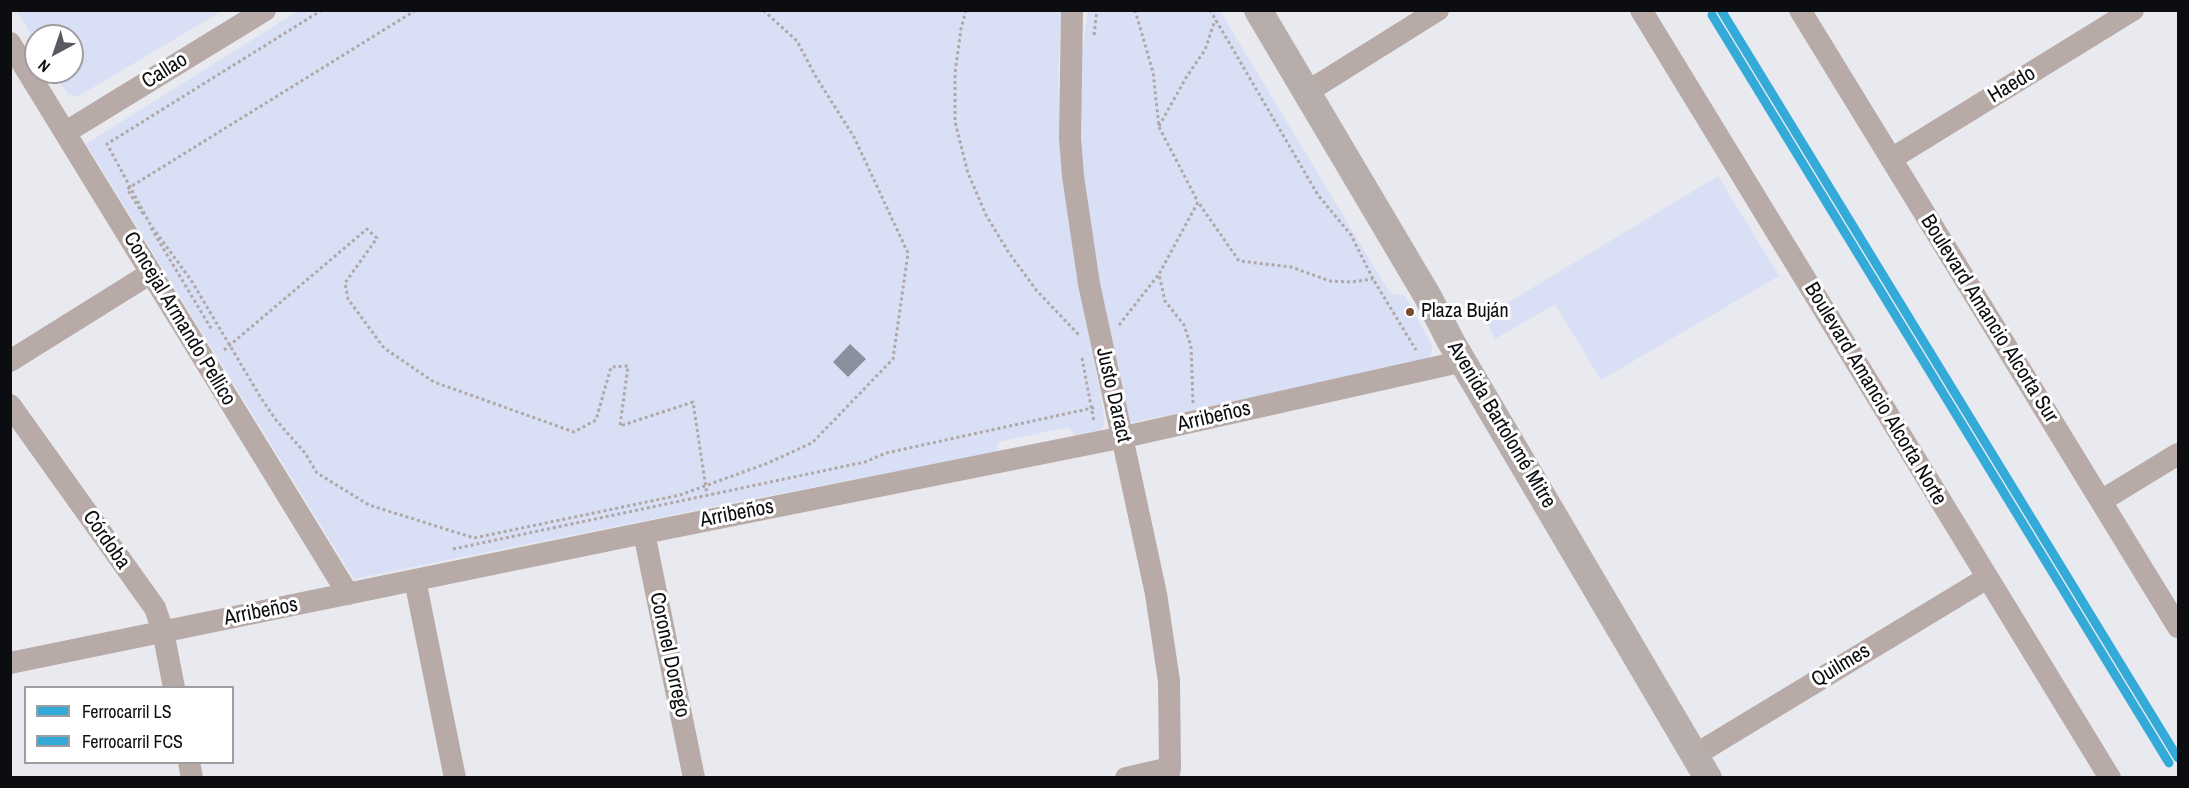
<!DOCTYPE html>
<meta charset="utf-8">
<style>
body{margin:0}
#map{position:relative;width:2189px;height:788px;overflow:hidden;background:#e8eaf0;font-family:"Archivo Narrow",sans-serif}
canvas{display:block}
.frame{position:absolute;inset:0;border:12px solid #0c0d11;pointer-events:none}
.legend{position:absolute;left:24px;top:686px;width:210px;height:78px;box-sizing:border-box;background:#fff;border:2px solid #9e9ea0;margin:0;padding:8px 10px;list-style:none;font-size:18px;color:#0c0d11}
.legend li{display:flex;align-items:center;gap:12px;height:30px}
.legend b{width:30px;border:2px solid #9e9ea0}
.north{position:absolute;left:24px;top:24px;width:60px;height:60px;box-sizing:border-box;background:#fff;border:2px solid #9e9ea0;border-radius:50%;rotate:220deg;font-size:16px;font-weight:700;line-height:24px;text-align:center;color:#0c0d11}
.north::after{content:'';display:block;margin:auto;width:21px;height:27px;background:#595a5f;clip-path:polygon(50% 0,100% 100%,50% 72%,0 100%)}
</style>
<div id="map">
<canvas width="2189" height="788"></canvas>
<div class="frame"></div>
<ul class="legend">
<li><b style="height:8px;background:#33aad7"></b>Ferrocarril LS</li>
<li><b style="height:8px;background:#33aad7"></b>Ferrocarril FCS</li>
</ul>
<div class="north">N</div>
</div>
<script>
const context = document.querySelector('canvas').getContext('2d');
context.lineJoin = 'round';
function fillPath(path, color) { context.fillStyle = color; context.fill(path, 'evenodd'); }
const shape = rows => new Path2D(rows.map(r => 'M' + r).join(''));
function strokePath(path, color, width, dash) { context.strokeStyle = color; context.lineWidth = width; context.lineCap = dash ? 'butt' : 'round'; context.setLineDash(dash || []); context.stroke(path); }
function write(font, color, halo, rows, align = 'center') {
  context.font = font + ' "Archivo Narrow",sans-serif'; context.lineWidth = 6; context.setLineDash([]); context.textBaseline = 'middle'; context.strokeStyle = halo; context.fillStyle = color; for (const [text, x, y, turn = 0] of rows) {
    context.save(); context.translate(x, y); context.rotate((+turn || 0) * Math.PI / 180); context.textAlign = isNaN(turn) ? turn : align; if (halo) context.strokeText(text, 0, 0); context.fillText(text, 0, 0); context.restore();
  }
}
fillPath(shape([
 [17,11,222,11,77,97,67,93,54,72,72,72,72,36,36,36,36,43],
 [298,11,1061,11,1058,82,1060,128,1073,247,1105,420,1102,430,1076,437,1069,427,998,442,997,453,761,497,354,579,86,144],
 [1088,11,1220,11,1390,293,1405,296,1432,345,1431,355,1424,361,1129,423,1099,292,1082,170,1080,68],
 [1718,176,1779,276,1601,380,1555,304,1495,339,1484,317]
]), '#d9e0f6');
fillPath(shape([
 [850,344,866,359,848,377,833,362]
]), '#8c8f9e');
strokePath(shape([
 [322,10,107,144,150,224,191,280,261,398,276,420,305,453,317,473,369,505,474,538,680,495,768,463,812,443,893,359,908,253,854,137,816,77,797,41,763,10],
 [966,10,961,29,955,73,955,122,968,173,986,215,1009,253,1037,291,1080,336],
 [1135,10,1153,72,1159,127,1198,202],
 [1210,10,1318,195,1351,235,1373,279,1416,350],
 [1094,35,1097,10],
 [1159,126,1187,76,1205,50,1215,20],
 [143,214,127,189,416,10],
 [151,228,212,330],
 [1119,325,1159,274],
 [224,350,367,229,377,238,345,283,348,299,384,348,434,382,574,432,596,420,611,367,628,366,620,426,693,402,707,495],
 [1082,358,1094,422],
 [1193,403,1191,346,1184,325,1165,301,1159,274,1198,202,1239,261,1291,267,1330,281,1351,282,1373,279],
 [453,549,865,462,886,453,1097,407]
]), '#b0a8a5', 3, [3, 3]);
strokePath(shape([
 [1072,10,1070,138,1073,176,1089,284,1156,594,1169,681,1170,768,1168,778],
 [1641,10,2110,778],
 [1800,10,2178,627],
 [10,43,348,594],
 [1307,92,1438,10],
 [66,132,265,10],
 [1891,159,2133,10],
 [10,361,151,273],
 [10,405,155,608,163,631,174,688],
 [2101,501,2178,454],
 [644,533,694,778],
 [415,580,455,778],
 [10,663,644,533,1124,437,1464,361],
 [1695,755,1987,578],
 [189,762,192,778],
 [1126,778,1170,768]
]), '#b8aaa6', 22);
strokePath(shape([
 [1258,10,1428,297,1450,340,1708,778]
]), '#b7aeab', 28);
strokePath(shape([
 [1721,10,2178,758]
]), '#33aad7', 9);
strokePath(shape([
 [1712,15,2169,763]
]), '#33aad7', 9);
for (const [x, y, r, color] of [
 [1410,312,5,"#7a4b2a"]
]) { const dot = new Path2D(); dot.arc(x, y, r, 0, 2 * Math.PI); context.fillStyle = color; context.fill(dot); strokePath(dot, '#fff', 2); }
write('20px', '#0c0d11', '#fff', [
 ["Plaza Buján",1421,312]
], 'left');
write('21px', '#0c0d11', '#fff', [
 ["Callao",165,71,-32],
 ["Haedo",2012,85,-31],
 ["Concejal Armando Pellico",179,319,59],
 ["Boulevard Amancio Alcorta Sur",1989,319,58],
 ["Boulevard Amancio Alcorta Norte",1875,394,59],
 ["Justo Daract",1113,395,77],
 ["Arribeños",1214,417,-13],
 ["Avenida Bartolomé Mitre",1501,425,59],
 ["Arribeños",737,514,-11],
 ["Córdoba",106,540,55],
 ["Arribeños",261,612,-11],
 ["Coronel Dorrego",669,655,78],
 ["Quilmes",1841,666,-31]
]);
</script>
